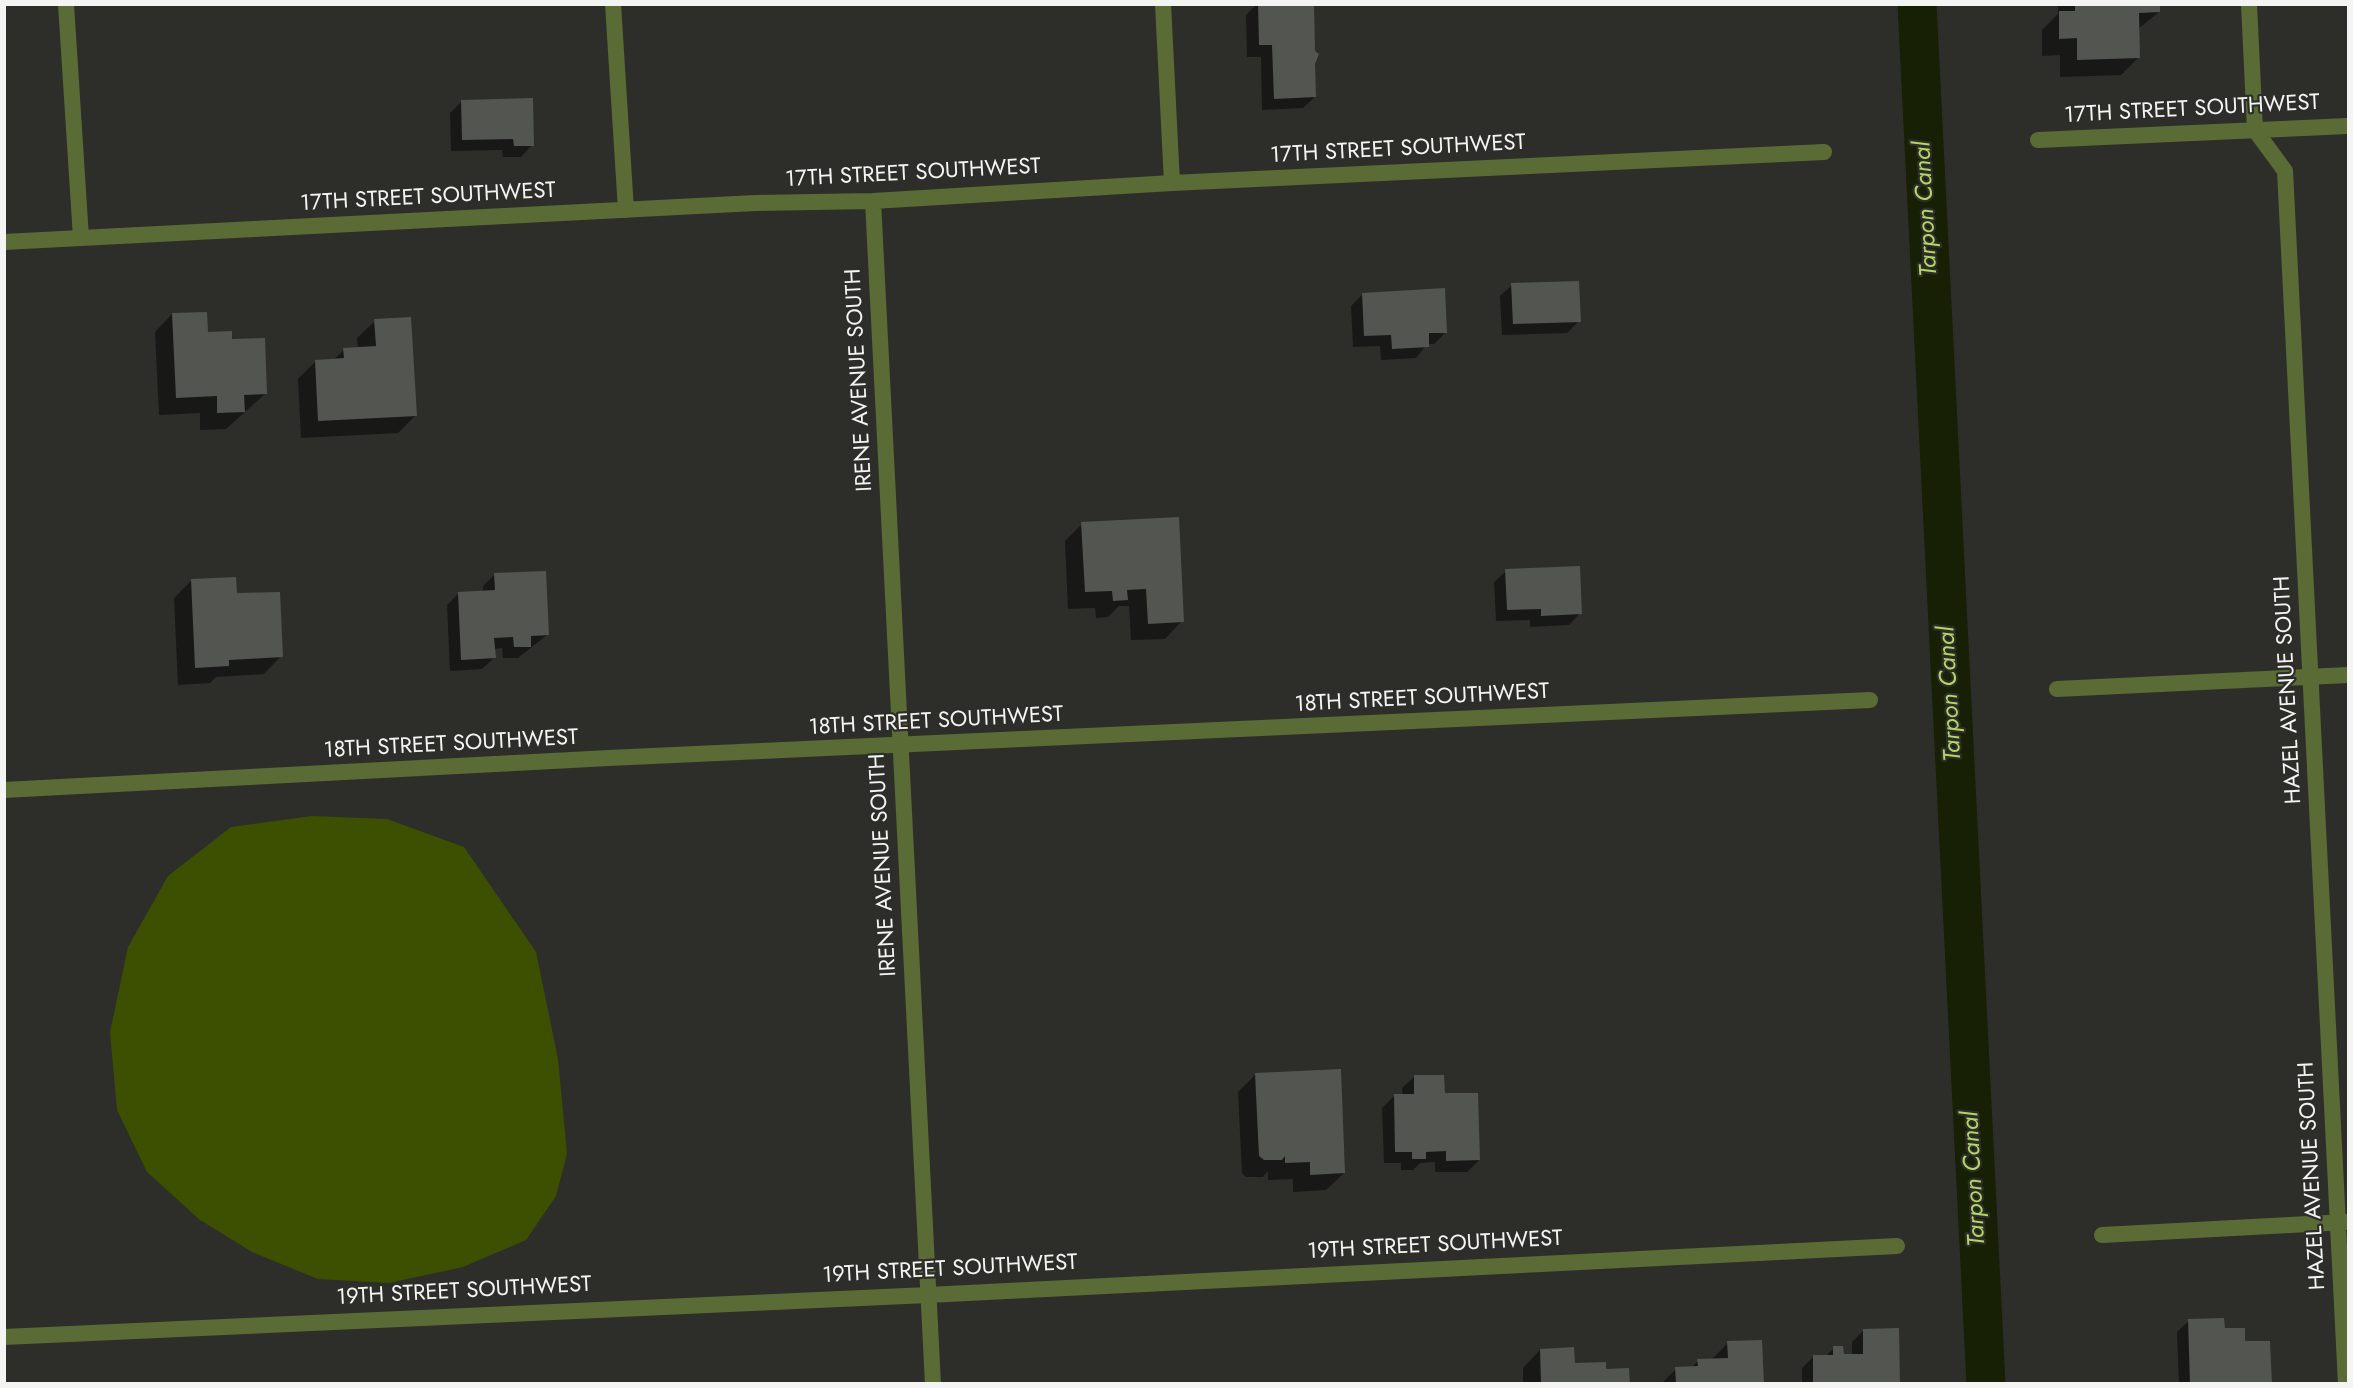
<!DOCTYPE html>
<style>
body{margin:0}
#map{position:relative;width:2353px;height:1388px;overflow:hidden;background:#2d2e2a;font-family:Jost,sans-serif}
canvas{display:block}
.frame{position:absolute;inset:0;border:6px solid #f4f5f2;pointer-events:none}
</style>
<div id="map">
<canvas width="2353" height="1388"></canvas>
<div class="frame"></div>
</div>
<script>
const context = document.querySelector('canvas').getContext('2d');
context.lineJoin = 'round';
function fillPath(path, color) { context.fillStyle = color; context.fill(path, 'evenodd'); }
const shape = rows => new Path2D(rows.map(r => 'M' + r).join(''));
function strokePath(path, color, width, dash) { context.strokeStyle = color; context.lineWidth = width; context.lineCap = dash ? 'butt' : 'round'; context.setLineDash(dash || []); context.stroke(path); }
function write(font, color, halo, rows, align = 'center') {
  context.font = font + ' Jost,sans-serif'; context.lineWidth = 4.5; context.setLineDash([]); context.textBaseline = 'middle'; context.strokeStyle = halo; context.fillStyle = color; for (const [text, x, y, turn = 0] of rows) {
    context.save(); context.translate(x, y); context.rotate((+turn || 0) * Math.PI / 180); context.textAlign = isNaN(turn) ? turn : align; if (halo) context.strokeText(text, 0, 0); context.fillText(text, 0, 0); context.restore();
  }
}
fillPath(shape([
 [312,816,387,819,464,847,536,952,558,1059,567,1154,556,1196,526,1240,463,1267,389,1283,318,1279,252,1252,200,1220,147,1172,117,1110,110,1032,128,947,168,876,231,827]
]), '#3d4f00');
fillPath(shape([
 [1257,4,1312,4,1315,97,1303,108,1262,110,1261,57,1247,57,1246,15],
 [2058,4,2159,4,2159,12,2138,29,2139,57,2121,75,2060,77,2060,55,2042,56,2042,30,2058,14],
 [462,101,532,145,521,157,503,157,502,150,451,151,450,113],
 [1512,285,1579,321,1567,333,1502,335,1500,296],
 [1363,294,1446,332,1434,344,1427,344,1416,358,1381,360,1380,346,1353,347,1351,306],
 [172,314,207,334,231,341,266,393,226,429,200,430,200,413,159,415,155,332],
 [375,321,415,416,398,433,301,438,298,379,316,361,333,360,344,350,358,349,357,338],
 [1082,524,1182,621,1165,639,1131,640,1129,606,1119,606,1108,617,1096,618,1095,608,1068,609,1065,541],
 [1506,571,1580,613,1569,625,1530,627,1530,620,1496,621,1494,582],
 [495,574,547,635,518,658,503,658,502,648,494,649,494,658,482,669,450,671,447,605,458,594,483,592,483,586],
 [191,581,236,595,281,656,264,674,216,677,210,683,178,685,174,598],
 [1256,1074,1344,1173,1326,1190,1293,1192,1293,1179,1268,1180,1268,1171,1263,1177,1246,1177,1242,1173,1238,1092],
 [1414,1077,1443,1095,1479,1160,1467,1172,1435,1172,1435,1162,1420,1163,1413,1170,1401,1170,1401,1163,1384,1163,1382,1108,1394,1096,1403,1096,1402,1088],
 [2189,1321,2223,1330,2270,1384,2179,1384,2177,1332],
 [1863,1331,1898,1384,1802,1384,1802,1368,1813,1357,1825,1357,1834,1348,1843,1356,1852,1356,1852,1342],
 [1728,1343,1763,1384,1661,1384,1676,1369,1691,1368,1698,1361,1711,1360],
 [1540,1350,1573,1365,1604,1370,1628,1384,1523,1384,1523,1368]
]), '#0007');
strokePath(shape([
 [1917,4,1986,1384]
]), '#171f04', 39);
fillPath(shape([
 [1258,4,1314,4,1315,51,1319,54,1315,64,1316,97,1274,99,1272,45,1259,45],
 [2075,4,2160,4,2160,12,2139,13,2140,58,2077,60,2077,38,2059,39,2059,11,2075,11],
 [533,98,534,146,514,146,513,139,462,140,461,100],
 [1579,281,1581,322,1513,324,1511,283],
 [1445,288,1447,333,1429,333,1429,347,1392,349,1391,335,1364,336,1362,293],
 [207,312,208,332,232,331,232,339,265,338,267,394,244,395,245,412,217,413,217,396,176,398,172,313],
 [411,317,417,416,318,421,315,360,344,358,343,348,376,346,374,319],
 [1179,517,1184,622,1148,624,1146,589,1127,590,1128,600,1113,601,1112,591,1085,592,1081,522],
 [1580,566,1582,614,1541,616,1541,609,1507,610,1505,569],
 [546,571,549,635,531,636,531,647,514,647,513,637,494,638,496,658,461,660,458,592,495,590,494,573],
 [236,577,237,593,280,592,283,657,229,660,229,666,195,668,191,579],
 [1341,1069,1345,1173,1310,1175,1310,1162,1285,1163,1285,1156,1282,1160,1264,1160,1259,1156,1255,1073],
 [1414,1075,1444,1075,1445,1093,1478,1093,1480,1160,1446,1161,1446,1151,1426,1152,1426,1159,1412,1159,1412,1152,1395,1152,1394,1094,1414,1094],
 [2224,1318,2225,1328,2245,1328,2245,1341,2270,1341,2272,1384,2190,1384,2188,1319],
 [1899,1328,1900,1384,1813,1384,1813,1355,1833,1355,1833,1346,1843,1346,1844,1354,1863,1354,1863,1329],
 [1762,1340,1764,1384,1676,1384,1675,1367,1698,1366,1697,1359,1728,1358,1727,1341],
 [1574,1347,1575,1363,1606,1362,1606,1369,1629,1368,1630,1384,1541,1384,1540,1349]
]), '#535550');
strokePath(shape([
 [66,4,81,238],
 [613,4,626,210],
 [1163,4,1172,183],
 [2249,4,2255,130,2285,171,2346,1384],
 [2038,140,2348,126],
 [873,201,933,1384],
 [4,242,755,203,873,201,1172,183,1824,152],
 [2057,689,2348,675],
 [4,790,609,758,1870,700],
 [2102,1235,2346,1222],
 [4,1337,928,1295,1897,1246]
]), '#5a6b35', 16);
write('22px', '#f4f5f2', '#2d2e2a', [
 ["17TH STREET SOUTHWEST",2192,110,-3],
 ["17TH STREET SOUTHWEST",1398,150,-3],
 ["17TH STREET SOUTHWEST",913,174,-3],
 ["17TH STREET SOUTHWEST",428,198,-3],
 ["IRENE AVENUE SOUTH",860,380,-93],
 ["HAZEL AVENUE SOUTH",2289,690,-93],
 ["18TH STREET SOUTHWEST",1422,699,-3],
 ["18TH STREET SOUTHWEST",936,722,-3],
 ["18TH STREET SOUTHWEST",451,745,-3],
 ["IRENE AVENUE SOUTH",884,865,-93],
 ["HAZEL AVENUE SOUTH",2313,1176,-93],
 ["19TH STREET SOUTHWEST",1435,1246,-3],
 ["19TH STREET SOUTHWEST",950,1270,-3],
 ["19TH STREET SOUTHWEST",464,1292,-3]
]);
write('italic 24px', '#b4d764', '#2d2e2a', [
 ["Tarpon Canal",1927,209,-93],
 ["Tarpon Canal",1951,694,-93],
 ["Tarpon Canal",1975,1179,-93]
]);
</script>
